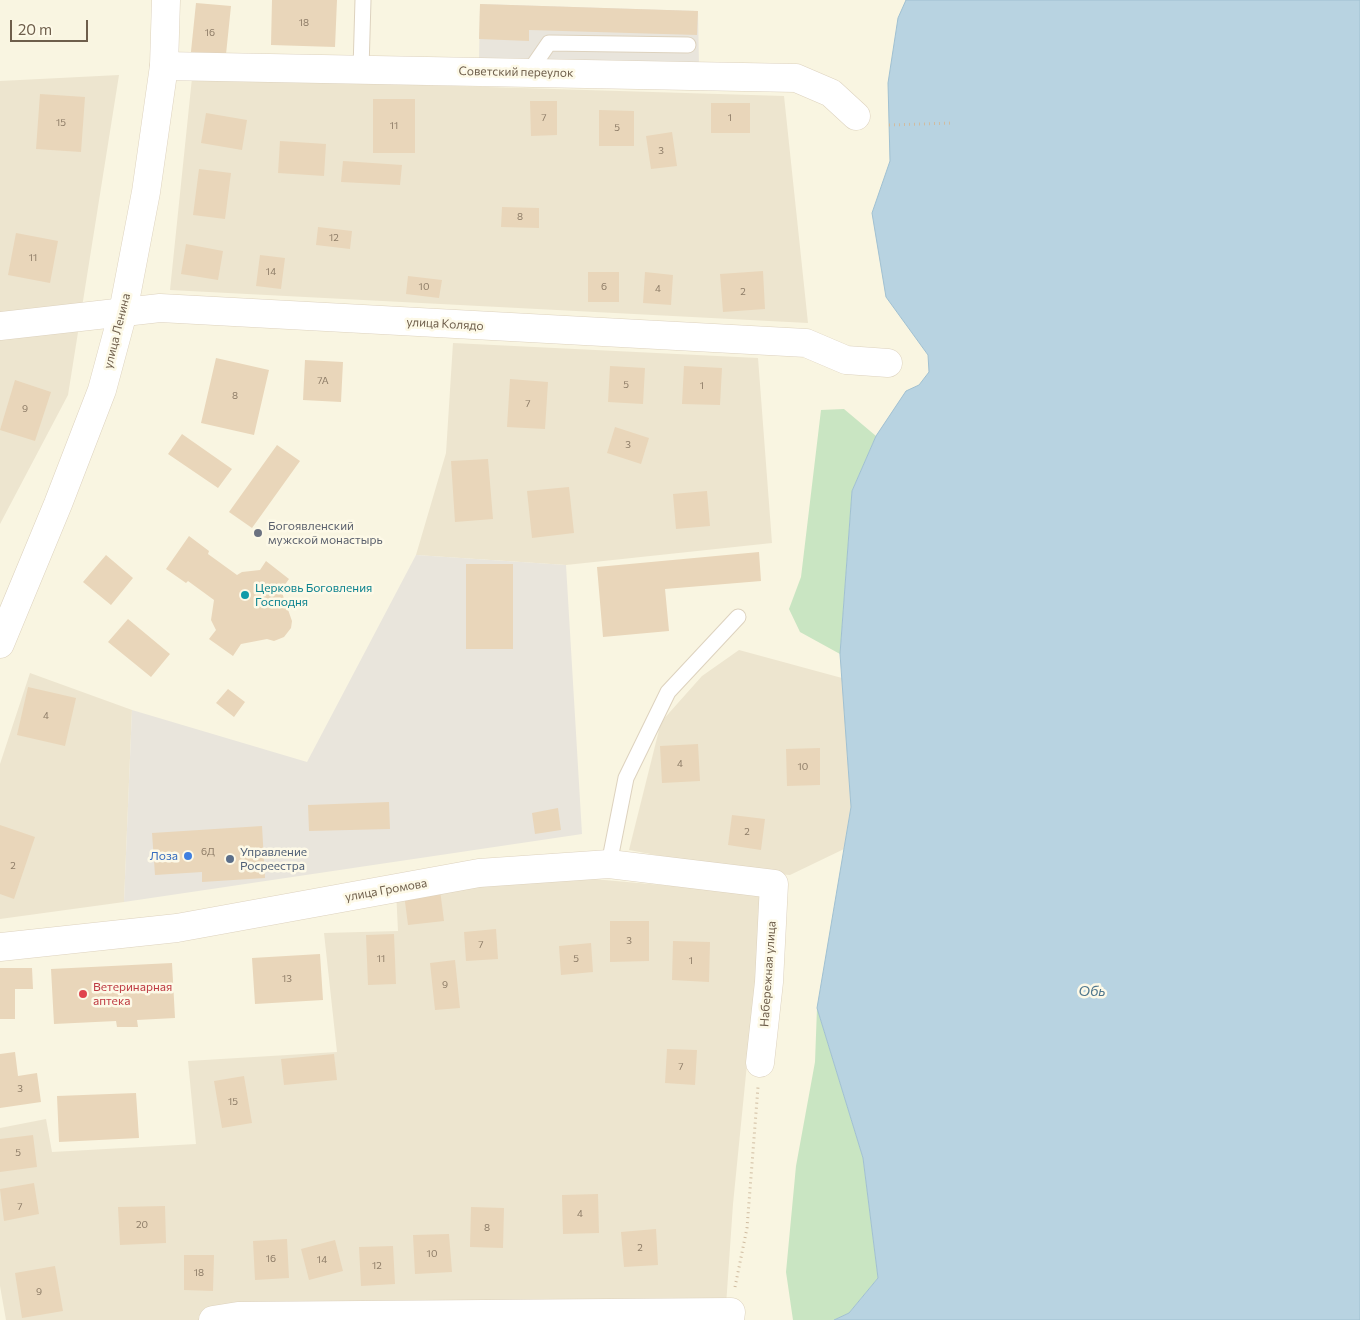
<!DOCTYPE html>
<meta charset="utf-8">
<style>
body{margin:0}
#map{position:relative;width:1360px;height:1320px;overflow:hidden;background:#f9f5e1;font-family:Commissioner,sans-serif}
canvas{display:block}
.scale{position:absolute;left:10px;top:20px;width:78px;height:22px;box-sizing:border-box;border:2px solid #6e5e4b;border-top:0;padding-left:6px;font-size:15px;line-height:18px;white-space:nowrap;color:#6e5e4b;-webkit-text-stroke:4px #fdf9e7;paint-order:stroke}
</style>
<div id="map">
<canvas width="1360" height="1320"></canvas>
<div class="scale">20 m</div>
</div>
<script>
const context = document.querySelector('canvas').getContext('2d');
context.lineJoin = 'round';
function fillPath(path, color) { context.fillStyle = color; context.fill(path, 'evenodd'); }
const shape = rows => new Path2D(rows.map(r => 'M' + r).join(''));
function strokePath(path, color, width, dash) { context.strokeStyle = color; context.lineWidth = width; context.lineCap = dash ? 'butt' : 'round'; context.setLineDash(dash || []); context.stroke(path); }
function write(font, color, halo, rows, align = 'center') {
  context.font = font + ' Commissioner,sans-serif'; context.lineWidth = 5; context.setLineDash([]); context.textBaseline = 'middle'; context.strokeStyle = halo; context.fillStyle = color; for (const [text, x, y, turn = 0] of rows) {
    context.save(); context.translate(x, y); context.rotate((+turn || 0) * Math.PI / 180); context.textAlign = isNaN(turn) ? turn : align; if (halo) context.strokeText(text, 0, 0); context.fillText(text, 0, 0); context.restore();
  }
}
fillPath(shape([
 [119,75,68,395,0,524,0,81],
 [192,78,784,96,808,323,170,290],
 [453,343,758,358,772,543,566,565,416,555,446,453],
 [739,650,842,678,851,807,844,849,790,875,748,872,629,850,661,722,702,676],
 [30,673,132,710,124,902,0,919,0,764],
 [570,877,764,894,733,1204,725,1320,6,1320,0,1286,0,1128,46,1119,52,1152,196,1144,188,1061,337,1052,324,933,398,931,396,890]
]), '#ede5cf');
fillPath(shape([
 [480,4,698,11,699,66,479,61],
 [416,555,566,565,582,834,124,902,132,710,307,762]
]), '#e9e5dc');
fillPath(shape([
 [844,409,876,436,852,491,840,654,800,632,789,609,801,577,821,410],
 [817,1008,863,1158,878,1278,849,1313,834,1320,793,1320,786,1272,796,1166,815,1062]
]), '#c9e5c2');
const water = shape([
 [906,0,1360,0,1360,1320,834,1320,849,1313,878,1278,863,1158,817,1008,851,807,840,654,852,491,876,436,906,391,919,385,929,372,928,355,886,297,872,213,890,161,888,83,898,18,906,0]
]);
fillPath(water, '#b8d3e1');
strokePath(water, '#a0c0d1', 1);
fillPath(shape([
 [272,0,337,0,335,47,271,45],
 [196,3,231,6,225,64,190,61],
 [480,4,698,11,697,35,529,30,529,41,479,39],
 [40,94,85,97,81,152,36,149],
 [373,99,415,99,415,153,373,153],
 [530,101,557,101,557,135,531,136],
 [711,103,750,103,750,133,711,133],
 [599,110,634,111,634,146,599,146],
 [206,113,247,120,242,150,201,143],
 [672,132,677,166,651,169,646,136],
 [280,141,326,144,324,176,278,173],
 [343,161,402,165,400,185,341,182],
 [199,169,231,173,225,219,193,215],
 [502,207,539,208,539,228,501,227],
 [318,227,352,231,350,249,316,245],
 [16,233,58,241,50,283,8,275],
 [186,244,223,251,218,280,181,274],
 [260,255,285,258,281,289,256,286],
 [763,271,765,309,723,312,720,274],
 [588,272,619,272,619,302,588,302],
 [645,272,673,275,671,305,643,303],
 [408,276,442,280,439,298,406,294],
 [216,358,269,370,254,435,201,423],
 [305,360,343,362,341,402,303,400],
 [610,366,645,368,643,404,608,402],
 [684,366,722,368,720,405,682,404],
 [510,379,548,382,545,429,507,427],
 [15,380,51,392,35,441,0,430],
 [615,427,649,438,641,464,607,453],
 [182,434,232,469,218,488,168,454],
 [277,445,300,461,252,528,229,512],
 [488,459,493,519,455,522,451,461],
 [569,487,574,533,532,538,527,491],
 [707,491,710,526,676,529,673,494],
 [189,536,209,551,208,554,237,575,242,572,260,570,266,561,289,579,281,590,292,621,291,628,284,637,274,641,267,639,241,644,233,656,209,639,216,630,211,620,214,600,188,581,186,583,166,569],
 [759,552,761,581,665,589,669,631,603,637,597,567],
 [106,555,133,578,111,605,83,582],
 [466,564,513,564,513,649,466,649],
 [128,619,170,654,151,677,108,642],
 [28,687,76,698,65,746,17,735],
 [228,689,245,702,234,717,216,703],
 [698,744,700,781,662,783,660,746],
 [820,748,820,785,787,786,786,749],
 [389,802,390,829,309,831,308,805],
 [558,808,561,830,535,834,532,813],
 [732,815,765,819,761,850,728,845],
 [0,825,35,837,14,899,0,894],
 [262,826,265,878,202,882,202,872,155,875,152,833],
 [440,890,444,921,408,925,404,894],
 [610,921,649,921,649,961,610,962],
 [496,929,498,959,466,961,464,932],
 [394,934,396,984,368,985,366,935],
 [673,941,710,942,709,982,672,980],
 [591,943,593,972,561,975,559,946],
 [320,954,323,1000,255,1004,252,958],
 [455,960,460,1008,435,1010,430,963],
 [172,963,175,1018,137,1020,138,1027,117,1027,116,1021,54,1024,51,969],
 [0,968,32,968,33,989,15,989,15,1019,0,1019],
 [667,1049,697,1050,695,1085,665,1083],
 [15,1052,18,1076,37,1073,41,1102,0,1108,0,1054],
 [334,1054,337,1080,284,1085,281,1059],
 [244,1076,252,1123,222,1128,214,1081],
 [136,1093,139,1138,59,1142,57,1096],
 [33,1135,37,1167,0,1172,0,1139],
 [34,1183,39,1214,4,1221,0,1189],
 [598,1194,599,1233,563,1234,562,1195],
 [165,1206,166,1243,120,1245,118,1207],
 [471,1207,504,1208,503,1248,470,1247],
 [656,1229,658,1265,624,1267,621,1232],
 [449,1234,452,1272,415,1274,413,1235],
 [287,1239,289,1278,255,1280,253,1241],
 [335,1240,343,1271,309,1280,301,1249],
 [393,1246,395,1284,361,1286,359,1247],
 [184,1255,214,1255,213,1291,184,1290],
 [55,1266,63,1311,22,1318,15,1273]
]), '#e9d6ba');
const service = shape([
 [361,69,363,0],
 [529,72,549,43,688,45],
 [609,864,626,778,668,692,738,617]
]);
const minor = shape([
 [164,66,796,78,831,93,856,116],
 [0,326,160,308,806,343,846,360,888,363],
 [0,947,177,928,479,873,609,864,774,884,769,982,760,1063],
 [213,1320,238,1316,731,1312,730,1320]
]);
const tertiary = shape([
 [0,644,58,504,102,390,123,312,146,192,164,66,166,0]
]);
strokePath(service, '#ddd2be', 17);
strokePath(minor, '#ddd2be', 29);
strokePath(tertiary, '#ddd2be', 29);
strokePath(shape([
 [889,125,953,123],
 [735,1287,747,1228,758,1087]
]), '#d0bca0', 3, [1, 4]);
strokePath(service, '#fff', 15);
strokePath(minor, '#fff', 28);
strokePath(tertiary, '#fff', 28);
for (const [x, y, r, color] of [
 [258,533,5,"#6b7280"],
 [245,595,5,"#0f9aa8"],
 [188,856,5,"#3f7fe0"],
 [230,859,5,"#5c6f8a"],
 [83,994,5,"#e0444e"]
]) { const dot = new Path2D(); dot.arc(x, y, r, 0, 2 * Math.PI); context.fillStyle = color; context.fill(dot); strokePath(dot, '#fdf9e7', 2); }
write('10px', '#8d7c67', null, [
 ["18",304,23],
 ["16",210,33],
 ["7",544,118],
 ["1",730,118],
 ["15",61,123],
 ["11",394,126],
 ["5",617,128],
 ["3",661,151],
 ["8",520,217],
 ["12",334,238],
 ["11",33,258],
 ["14",271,272],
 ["10",424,287],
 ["6",604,287],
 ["4",658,289],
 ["2",743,292],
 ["7А",323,381],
 ["5",626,385],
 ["1",702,386],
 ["8",235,396],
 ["7",528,404],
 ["9",25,409],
 ["3",628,445],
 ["4",46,716],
 ["4",680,764],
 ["10",803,767],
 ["2",747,832],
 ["6Д",208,852],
 ["2",13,866],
 ["3",629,941],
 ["7",481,945],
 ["11",381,959],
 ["5",576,959],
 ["1",691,961],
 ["13",287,979],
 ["9",445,985],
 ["7",681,1067],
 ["3",20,1089],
 ["15",233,1102],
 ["5",18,1153],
 ["7",20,1207],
 ["4",580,1214],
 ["20",142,1225],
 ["8",487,1228],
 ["2",640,1248],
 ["10",432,1254],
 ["16",271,1259],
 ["14",322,1260],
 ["12",377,1266],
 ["18",199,1273],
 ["9",39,1292]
]);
write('12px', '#6e5e4b', '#fdf9e7', [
 ["Советский переулок",516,72,1],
 ["улица Колядо",445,324,3],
 ["улица Ленина",117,331,-76],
 ["улица Громова",386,890,-10],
 ["Набережная улица",768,974,-86]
]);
write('12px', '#5b616d', '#fdf9e7', [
 ["Богоявленский",268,526],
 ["мужской монастырь",268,540]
], 'left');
write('12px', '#0d838f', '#fdf9e7', [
 ["Церковь Боговления",255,588],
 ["Господня",255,602]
], 'left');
write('12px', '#4e5e75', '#fdf9e7', [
 ["Управление",240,852],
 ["Росреестра",240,866]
], 'left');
write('12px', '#366cbe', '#fdf9e7', [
 ["Лоза",178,856]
], 'right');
write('12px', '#be3a42', '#fdf9e7', [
 ["Ветеринарная",93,987],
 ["аптека",93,1001]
], 'left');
write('italic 14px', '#4e768c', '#fdf9e7', [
 ["Обь",1092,991]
]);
</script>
